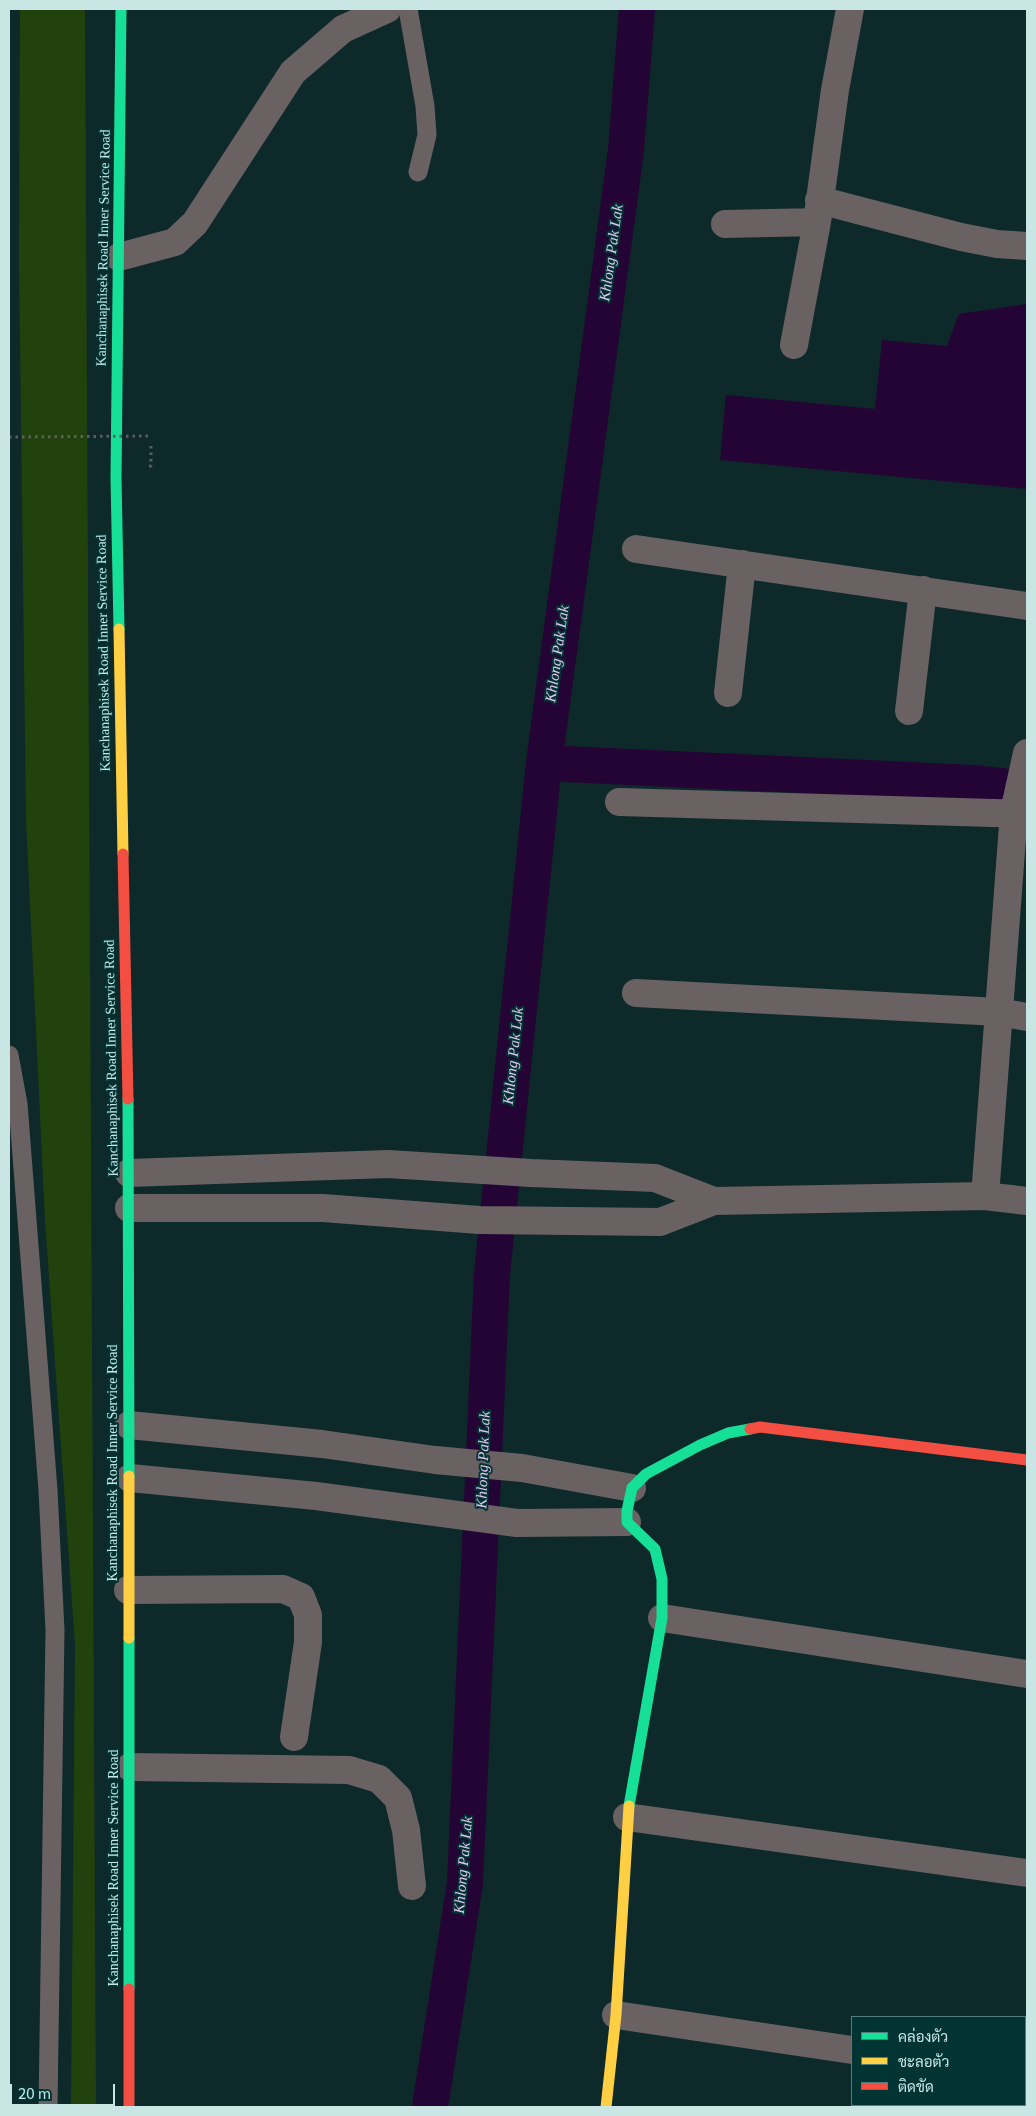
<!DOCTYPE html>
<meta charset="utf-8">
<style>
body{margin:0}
#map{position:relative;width:1036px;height:2116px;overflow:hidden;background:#0d2929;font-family:Georgia,Sarabun,serif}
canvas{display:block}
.frame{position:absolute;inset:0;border:10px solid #c9e6e5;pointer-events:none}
.legend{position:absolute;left:851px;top:2016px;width:175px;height:90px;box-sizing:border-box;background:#023434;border:1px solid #527b7b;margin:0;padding:6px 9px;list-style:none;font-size:15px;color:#c9e6e5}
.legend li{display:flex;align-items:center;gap:10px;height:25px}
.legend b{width:25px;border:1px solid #527b7b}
.scale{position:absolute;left:10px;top:2084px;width:105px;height:22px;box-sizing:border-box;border:2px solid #c9e6e5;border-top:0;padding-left:6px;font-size:15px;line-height:18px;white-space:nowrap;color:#c9e6e5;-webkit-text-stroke:4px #023434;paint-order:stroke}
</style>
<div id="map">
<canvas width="1036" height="2116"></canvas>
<div class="frame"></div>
<ul class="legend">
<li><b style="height:6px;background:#16e098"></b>คล่องตัว</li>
<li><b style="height:6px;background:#ffcf43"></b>ชะลอตัว</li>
<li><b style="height:6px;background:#f24e42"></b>ติดขัด</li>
</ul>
<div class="scale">20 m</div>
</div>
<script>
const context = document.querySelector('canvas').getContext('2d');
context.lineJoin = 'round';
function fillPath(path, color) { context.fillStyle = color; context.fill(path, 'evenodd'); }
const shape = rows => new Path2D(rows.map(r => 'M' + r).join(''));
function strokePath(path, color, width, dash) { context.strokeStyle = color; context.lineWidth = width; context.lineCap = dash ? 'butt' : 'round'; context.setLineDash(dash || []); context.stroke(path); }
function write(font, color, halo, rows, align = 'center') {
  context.font = font + ' Georgia,serif'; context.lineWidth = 4; context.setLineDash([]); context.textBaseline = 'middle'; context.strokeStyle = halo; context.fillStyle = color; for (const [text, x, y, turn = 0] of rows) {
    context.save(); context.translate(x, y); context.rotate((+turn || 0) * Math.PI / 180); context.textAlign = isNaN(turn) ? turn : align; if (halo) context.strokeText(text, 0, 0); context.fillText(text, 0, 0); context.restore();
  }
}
fillPath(shape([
 [20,9,85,9,96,2107,71,2107,75,1644,45,1221,26,820,19,259]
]), '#22420d');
fillPath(shape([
 [1027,304,1027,489,720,460,726,395,875,409,882,340,947,346,959,314]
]), '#240434');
strokePath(shape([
 [544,763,973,783,1027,789],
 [430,2107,465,1883,492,1274,544,763,626,150,637,9]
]), '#240434', 36);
strokePath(shape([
 [149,466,151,466,151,445]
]), '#5c5f5f', 3, [2.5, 4]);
strokePath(shape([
 [408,9,425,106,427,135,418,172],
 [9,1055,18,1104,48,1490,55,1630,48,2107]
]), '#6a6163', 19);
strokePath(shape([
 [819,200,961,237,997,244,1027,246],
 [725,224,817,222],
 [119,257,175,242,195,223,293,72,343,29,387,9],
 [794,345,817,222,835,90,850,9],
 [636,549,1027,606],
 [728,693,742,564],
 [909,711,923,590],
 [619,802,1027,814],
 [636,993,999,1012,1027,1017],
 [129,1173,388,1164,531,1173,655,1178,714,1201],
 [985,1196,1014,812,1027,753],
 [129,1208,323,1208,479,1220,660,1222,714,1201,985,1196,1027,1201],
 [129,1425,322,1444,435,1460,522,1468,632,1488],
 [130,1478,316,1496,517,1523,627,1522],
 [128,1590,283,1589,301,1597,308,1615,308,1642,294,1737],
 [662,1618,1027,1674],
 [130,1767,349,1770,379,1779,398,1798,406,1830,412,1886],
 [627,1817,1027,1873],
 [616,2015,852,2050],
 [1025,2075,1027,2076]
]), '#6a6163', 28);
strokePath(shape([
 [119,629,116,478,121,9],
 [128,1099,129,1476],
 [129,1638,129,1989],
 [629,1806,662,1618,662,1579,655,1549,627,1522,627,1511,632,1488,646,1474,700,1445,728,1433,750,1429]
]), '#16e098', 11);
strokePath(shape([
 [119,629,123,854],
 [129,1476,129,1638],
 [606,2107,616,2015,629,1806]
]), '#ffcf43', 11);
strokePath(shape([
 [123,854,128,1099],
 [750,1429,760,1427,1027,1460],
 [129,1989,129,2107]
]), '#f24e42', 11);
strokePath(shape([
 [9,437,151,436]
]), '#5c5f5f', 3, [2.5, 4]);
write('14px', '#c9e6e5', '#023434', [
 ["Kanchanaphisek Road Inner Service Road",104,248,-89],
 ["Kanchanaphisek Road Inner Service Road",104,653,-91],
 ["Kanchanaphisek Road Inner Service Road",112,1058,-91],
 ["Kanchanaphisek Road Inner Service Road",113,1463,-90],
 ["Kanchanaphisek Road Inner Service Road",114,1868,-90]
]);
write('italic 15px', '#e4c8f1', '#023434', [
 ["Khlong Pak Lak",612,253,-82],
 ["Khlong Pak Lak",558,654,-82],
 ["Khlong Pak Lak",514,1056,-84],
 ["Khlong Pak Lak",484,1460,-88],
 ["Khlong Pak Lak",464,1865,-85]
]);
</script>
